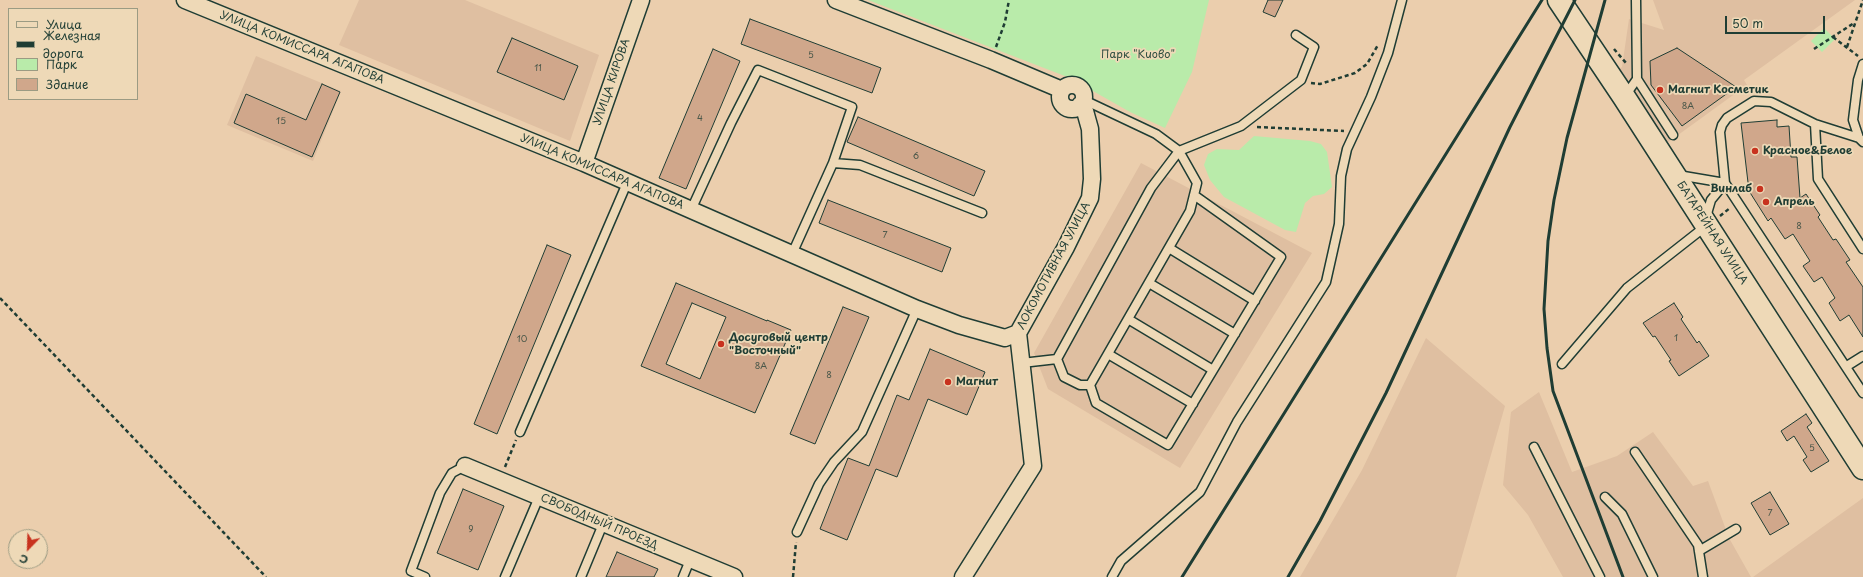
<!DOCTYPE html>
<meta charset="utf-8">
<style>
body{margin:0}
#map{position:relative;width:1863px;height:577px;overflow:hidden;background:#ebcead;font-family:"Playpen Sans",sans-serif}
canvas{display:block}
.legend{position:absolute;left:8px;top:8px;width:130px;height:92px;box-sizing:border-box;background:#eed9b7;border:1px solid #9b9b83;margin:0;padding:5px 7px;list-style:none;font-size:12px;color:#1f3d34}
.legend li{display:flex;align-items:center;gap:8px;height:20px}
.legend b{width:20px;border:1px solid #9b9b83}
.north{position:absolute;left:8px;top:529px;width:40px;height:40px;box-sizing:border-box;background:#eed9b7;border:1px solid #9b9b83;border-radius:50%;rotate:203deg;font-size:11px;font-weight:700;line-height:16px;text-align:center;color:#1f3d34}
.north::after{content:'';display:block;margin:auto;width:14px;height:18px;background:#c8321e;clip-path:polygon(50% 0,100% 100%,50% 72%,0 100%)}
.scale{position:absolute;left:1725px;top:16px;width:100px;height:18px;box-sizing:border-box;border:2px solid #1f3d34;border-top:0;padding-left:5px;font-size:12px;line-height:14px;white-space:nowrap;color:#1f3d34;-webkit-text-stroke:3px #eed9b7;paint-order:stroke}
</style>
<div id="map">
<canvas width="1863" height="577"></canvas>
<ul class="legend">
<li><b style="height:5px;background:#eed9b7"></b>Улица</li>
<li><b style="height:5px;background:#1f3d34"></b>Железная дорога</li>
<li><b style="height:11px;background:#b9ebaa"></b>Парк</li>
<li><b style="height:11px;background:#d0a78b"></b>Здание</li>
</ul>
<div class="north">С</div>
<div class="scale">50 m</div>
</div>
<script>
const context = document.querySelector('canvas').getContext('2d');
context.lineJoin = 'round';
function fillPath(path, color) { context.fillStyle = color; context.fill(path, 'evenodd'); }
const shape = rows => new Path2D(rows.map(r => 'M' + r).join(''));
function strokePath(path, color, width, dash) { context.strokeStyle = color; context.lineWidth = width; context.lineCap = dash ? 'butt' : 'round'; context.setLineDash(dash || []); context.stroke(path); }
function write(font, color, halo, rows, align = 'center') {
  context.font = font + ' "Playpen Sans",sans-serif'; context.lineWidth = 3.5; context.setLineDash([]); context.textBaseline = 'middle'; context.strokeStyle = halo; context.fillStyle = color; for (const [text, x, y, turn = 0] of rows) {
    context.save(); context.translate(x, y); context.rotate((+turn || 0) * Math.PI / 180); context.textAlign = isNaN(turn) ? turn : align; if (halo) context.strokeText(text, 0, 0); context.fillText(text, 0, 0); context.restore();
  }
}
fillPath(shape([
 [359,0,465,0,599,55,570,141,339,45],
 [1653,0,1855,0,1744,80,1747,85,1667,143,1616,71,1622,67,1629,19,1664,30],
 [256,56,341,91,313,161,227,125],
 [1141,163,1312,253,1180,468,1048,389,1034,353],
 [1426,338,1505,406,1456,577,1300,577,1362,470],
 [1539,392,1572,472,1617,456,1653,432,1693,486,1708,481,1729,538,1751,577,1563,577,1528,515,1503,485,1511,412],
 [1863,498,1863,577,1753,577]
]), '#dfbfa1');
fillPath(shape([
 [868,0,1209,0,1192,72,1165,128,1130,112,1070,78],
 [1824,28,1835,39,1822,52,1811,41],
 [1254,136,1310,141,1321,144,1327,152,1332,187,1324,194,1313,196,1305,203,1296,232,1285,230,1224,197,1210,180,1204,165,1208,154,1217,149,1239,150]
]), '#b9ebaa');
const building = shape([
 [1268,0,1283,0,1275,17,1263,12,1268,0],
 [750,19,881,68,872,93,741,44,750,19],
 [512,38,578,66,564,100,497,72,512,38],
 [1677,48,1736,87,1682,126,1651,85,1650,61,1677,48],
 [713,49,740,61,686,189,659,178,713,49],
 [322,84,340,92,312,157,234,123,246,94,306,120,322,84],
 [858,117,985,171,974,196,847,142,858,117],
 [1777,120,1777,127,1789,126,1791,157,1797,157,1800,198,1806,194,1820,215,1818,217,1833,240,1836,239,1850,260,1846,262,1863,287,1863,337,1849,315,1840,321,1829,303,1835,298,1822,277,1814,282,1803,266,1810,261,1793,234,1785,239,1771,218,1768,221,1749,191,1741,123,1777,120],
 [828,200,951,248,942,272,819,223,828,200],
 [547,245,571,255,497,434,474,424,547,245],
 [676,283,767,321,767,320,791,330,755,413,641,366,676,283],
 [692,303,726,317,700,379,666,364,692,303],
 [1674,303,1683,317,1681,319,1697,343,1699,341,1709,356,1679,376,1669,361,1671,360,1655,336,1653,337,1643,323,1674,303],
 [843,307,869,317,815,444,790,434,843,307],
 [930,349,985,372,967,415,928,399,897,477,876,469,847,540,820,529,848,458,869,466,897,395,909,400,930,349],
 [1806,414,1812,423,1807,427,1829,461,1811,472,1803,460,1807,457,1794,436,1787,441,1781,431,1806,414],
 [463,489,504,506,478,570,437,553,463,489],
 [1770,492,1789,524,1770,535,1751,503,1770,492],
 [617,552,658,569,654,577,606,577,617,552]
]);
fillPath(building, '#d0a78b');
strokePath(building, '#1f3d34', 1);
const lane = shape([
 [1863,64,1858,80,1853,120,1859,138,1863,142],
 [1637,79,1673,135],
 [1625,96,1637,79,1636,0],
 [1815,124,1859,138],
 [1678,175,1725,183],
 [691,210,731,123,758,70,852,107,833,163],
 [1706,217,1711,200,1725,183],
 [1169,248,1255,301],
 [1863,249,1818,179,1815,124,1771,102,1754,101,1727,118,1722,125,1720,132,1725,183,1863,393],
 [792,254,833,163,860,165,982,213],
 [1149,283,1235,334],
 [1128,319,1213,370],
 [1108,354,1193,404],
 [1057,359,1064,377,1080,385,1090,385],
 [1022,363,1057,359,1151,188,1179,151,1156,134,1084,100],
 [1562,364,1627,288,1706,226],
 [1847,366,1863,356],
 [1090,385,1190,211,1197,183,1179,151,1241,126,1301,80,1314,47,1296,35],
 [1090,385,1096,403,1168,445,1281,257,1194,195],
 [520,432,627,183],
 [1534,447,1600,577],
 [1635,452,1698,545,1703,577],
 [1605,497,1622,514,1653,577],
 [797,532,819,484,834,462,862,432,917,309],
 [1699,551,1736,529],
 [425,577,411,571,440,493,452,473,465,466],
 [505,577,539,497],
 [581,577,603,524],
 [683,577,690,560],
 [1112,577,1121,561,1200,492,1237,422,1326,282,1339,224,1341,176,1347,149,1371,97,1388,53,1402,0]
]);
const street = shape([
 [185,0,584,163,917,309,959,325,1005,338,1018,333],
 [836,0,991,60,1062,90],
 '1060 97a12 12 0 1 1 24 0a12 12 0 1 1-24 0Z',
 [584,163,641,0],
 [465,466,734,577],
 [963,577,1033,466,1018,333,1066,247,1090,198,1092,179,1090,129,1085,111,1080,105]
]);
const secondary = shape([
 [1559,0,1624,97,1863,468]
]);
strokePath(lane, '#1f3d34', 11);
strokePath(street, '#1f3d34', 19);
strokePath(secondary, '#1f3d34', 25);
strokePath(shape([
 [1833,37,1858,56],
 [996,47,1005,22,1009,0],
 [1847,47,1863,0],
 [1614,49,1626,63],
 [1814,49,1854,23],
 [1311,83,1320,84,1355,73,1367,64,1378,45],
 [1257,127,1344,131],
 [1720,216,1730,208],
 [0,298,266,577],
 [505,467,516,440],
 [793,577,796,542]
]), '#1f3d34', 2.5, [4, 3]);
strokePath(lane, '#eed9b7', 8);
strokePath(street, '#eed9b7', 16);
strokePath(secondary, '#eed9b7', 22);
strokePath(shape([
 [1605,0,1567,138,1554,200,1548,241,1544,309,1547,348,1553,391,1623,577],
 [1182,577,1542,0],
 [1288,577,1320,521,1386,393,1510,127,1575,0]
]), '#1f3d34', 3);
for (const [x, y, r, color] of [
 [1660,90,4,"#c8321e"],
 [1755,151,4,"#c8321e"],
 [1760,189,4,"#c8321e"],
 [1766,202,4,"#c8321e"],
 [721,344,4,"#c8321e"],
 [948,382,4,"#c8321e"]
]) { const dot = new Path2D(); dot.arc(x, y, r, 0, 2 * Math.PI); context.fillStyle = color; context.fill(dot); strokePath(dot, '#eed9b7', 1.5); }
write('9px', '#4b584a', null, [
 ["5",811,56],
 ["11",538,69],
 ["8А",1688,107],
 ["4",700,119],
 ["15",281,122],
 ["6",916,157],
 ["8",1799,227],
 ["7",885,236],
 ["1",1676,339],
 ["10",522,340],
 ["8А",761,367],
 ["8",829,376],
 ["5",1812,449],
 ["7",1770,514],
 ["9",471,530]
]);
write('11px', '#1f3d34', '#eed9b7', [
 ["УЛИЦА КОМИССАРА АГАПОВА",302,48,22],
 ["УЛИЦА КИРОВА",612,82,-71],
 ["УЛИЦА КОМИССАРА АГАПОВА",602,172,23],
 ["БАТАРЕЙНАЯ УЛИЦА",1712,233,57],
 ["ЛОКОМОТИВНАЯ УЛИЦА",1054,266,-62],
 ["СВОБОДНЫЙ ПРОЕЗД",599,522,23]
]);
write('11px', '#2e4e40', '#eed9b7', [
 ["Парк \"Киово\"",1138,55]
]);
write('bold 11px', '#1f3d34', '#eed9b7', [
 ["Магнит Косметик",1668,90],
 ["Красное&Белое",1763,151],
 ["Винлаб",1752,189,"right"],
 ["Апрель",1774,202],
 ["Досуговый центр",729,338],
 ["\"Восточный\"",729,351],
 ["Магнит",956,382]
], 'left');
</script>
